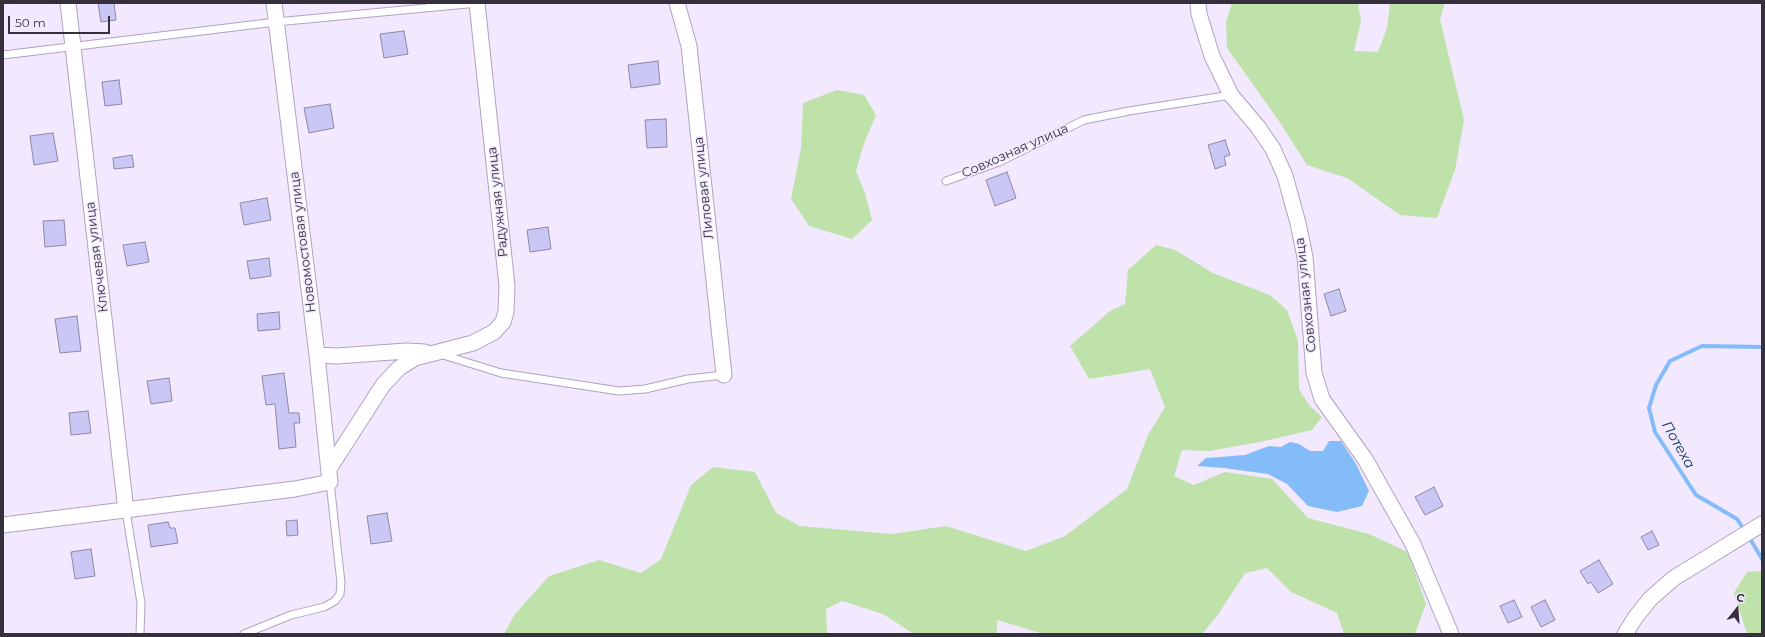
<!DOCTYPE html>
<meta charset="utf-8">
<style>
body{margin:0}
#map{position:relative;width:1765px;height:637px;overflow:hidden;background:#f2e9fe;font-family:Montserrat,sans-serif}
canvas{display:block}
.frame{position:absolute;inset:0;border:4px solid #36303d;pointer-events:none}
.north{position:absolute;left:1717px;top:589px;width:40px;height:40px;-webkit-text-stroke:3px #f2e9fe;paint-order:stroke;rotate:17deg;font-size:11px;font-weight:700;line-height:16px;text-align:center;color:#36303d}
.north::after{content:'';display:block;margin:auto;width:14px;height:18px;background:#36303d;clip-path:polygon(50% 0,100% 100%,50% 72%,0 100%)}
.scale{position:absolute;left:8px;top:16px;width:102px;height:18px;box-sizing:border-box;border:2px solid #36303d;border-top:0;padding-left:5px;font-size:12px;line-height:14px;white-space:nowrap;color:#36303d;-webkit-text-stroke:3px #f2e9fe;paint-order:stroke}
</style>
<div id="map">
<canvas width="1765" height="637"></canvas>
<div class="frame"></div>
<div class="north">С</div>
<div class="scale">50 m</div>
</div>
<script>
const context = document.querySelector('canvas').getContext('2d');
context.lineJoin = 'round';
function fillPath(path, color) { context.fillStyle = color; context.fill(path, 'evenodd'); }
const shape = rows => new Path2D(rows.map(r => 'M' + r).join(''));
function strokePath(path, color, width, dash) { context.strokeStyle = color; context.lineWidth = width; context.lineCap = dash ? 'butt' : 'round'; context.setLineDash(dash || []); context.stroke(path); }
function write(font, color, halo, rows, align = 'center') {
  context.font = font + ' Montserrat,sans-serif'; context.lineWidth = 3; context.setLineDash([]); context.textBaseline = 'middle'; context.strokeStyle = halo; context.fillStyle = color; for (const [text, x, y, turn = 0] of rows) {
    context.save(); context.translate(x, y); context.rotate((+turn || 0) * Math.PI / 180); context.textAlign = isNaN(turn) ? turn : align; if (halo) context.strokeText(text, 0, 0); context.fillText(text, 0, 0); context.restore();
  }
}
fillPath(shape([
 [1232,3,1358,3,1361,21,1354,51,1378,52,1387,28,1390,3,1445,3,1440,19,1464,120,1455,170,1437,218,1400,215,1347,178,1307,165,1279,121,1227,48,1226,22],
 [837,90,864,95,876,115,864,143,856,171,865,193,872,220,852,239,809,226,791,199,801,148,803,103],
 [1156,245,1175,250,1213,273,1270,295,1287,310,1298,340,1299,389,1309,405,1322,417,1312,430,1260,442,1209,451,1182,450,1174,476,1194,485,1225,472,1272,479,1308,518,1369,534,1408,552,1426,604,1415,634,1344,634,1337,613,1291,592,1267,568,1245,573,1217,616,1202,634,1044,634,997,620,997,634,914,634,883,614,842,601,826,609,827,634,504,634,515,614,549,576,599,560,641,573,661,559,691,485,713,467,755,472,776,513,800,526,892,534,946,526,1026,551,1065,536,1127,489,1148,435,1165,407,1150,369,1089,379,1070,346,1110,311,1125,304,1128,270],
 [1762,571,1762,634,1747,634,1734,593,1747,572]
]), '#bfe1aa');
fillPath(shape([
 [1329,441,1341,441,1356,464,1369,491,1362,506,1337,512,1308,506,1287,484,1268,474,1224,468,1197,466,1206,458,1245,455,1269,446,1281,447,1290,442,1299,444,1310,451,1323,451]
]), '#84bcfa');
strokePath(shape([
 [1745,531,1737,519,1696,495,1655,432,1649,408,1656,385,1670,361,1702,346,1762,347],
 [1749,537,1762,559]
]), '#84bcfa', 4);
const building = shape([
 [98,3,114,3,116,20,101,22,98,3],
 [404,31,408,54,384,58,380,34,404,31],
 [658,61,660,84,631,88,628,65,658,61],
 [119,80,122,104,105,106,102,82,119,80],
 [330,104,334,128,309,133,304,108,330,104],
 [666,119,667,147,647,148,645,120,666,119],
 [53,133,58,161,34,165,30,136,53,133],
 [1225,140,1230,155,1224,157,1226,165,1215,169,1208,145,1225,140],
 [132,155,134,167,114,169,113,158,132,155],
 [1007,172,1016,198,995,206,986,180,1007,172],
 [267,198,271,220,244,225,240,203,267,198],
 [64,220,66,245,45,247,43,221,64,220],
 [548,227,551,249,530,252,527,230,548,227],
 [145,242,149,262,127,266,123,245,145,242],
 [269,258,271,276,250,279,247,261,269,258],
 [1339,289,1346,311,1331,316,1324,294,1339,289],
 [279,312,280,329,258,331,257,314,279,312],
 [77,316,81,351,60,353,55,319,77,316],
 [284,373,289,413,299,413,300,423,294,423,296,447,279,449,275,404,266,405,262,376,284,373],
 [169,378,172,401,151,404,147,381,169,378],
 [88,411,91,433,71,435,69,413,88,411],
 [1434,487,1443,506,1425,515,1415,497,1434,487],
 [387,513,392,541,371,544,367,516,387,513],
 [297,520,298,535,287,536,286,521,297,520],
 [168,522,170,528,175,528,178,543,151,547,148,525,168,522],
 [1652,531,1659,545,1648,550,1641,537,1652,531],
 [91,549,95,576,75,579,71,552,91,549],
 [1599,560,1613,584,1598,593,1591,582,1588,584,1580,571,1599,560],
 [1514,600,1522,617,1508,623,1500,606,1514,600],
 [1545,600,1555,620,1541,627,1531,607,1545,600]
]);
fillPath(building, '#cbc7f5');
strokePath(building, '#8c88a9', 1);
const lane = shape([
 [3,55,276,22,478,3],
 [946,181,999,162,1084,120,1129,111,1231,95],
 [440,354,501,373,619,391,645,389,688,379,724,375],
 [126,511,141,603,140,634],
 [244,634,291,615,324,607,335,601,340,594,341,583,330,482]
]);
const street = shape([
 [68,3,126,511],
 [677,3,689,46,724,375],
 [1198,3,1199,14,1212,56,1231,95,1258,127,1273,149,1285,176,1298,223,1305,257,1314,373,1322,399,1365,459,1413,544,1451,634],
 [317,355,337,356,406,351,425,352],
 [329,469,383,385,399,368,415,358,473,343,494,332,503,322,506,312,507,286,477,3],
 [3,525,295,489,330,482,317,355,274,3],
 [1625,634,1635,618,1650,599,1674,578,1762,524]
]);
strokePath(lane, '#b1a2c2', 9);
strokePath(street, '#b1a2c2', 17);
strokePath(lane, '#fff', 7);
strokePath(street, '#fff', 15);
write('13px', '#36303d', '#f2e9fe', [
 ["Совхозная улица",1015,151,-24],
 ["Лиловая улица",704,188,-96],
 ["Радужная улица",498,202,-96],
 ["Новомостовая улица",303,242,-97],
 ["Ключевая улица",97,257,-97],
 ["Совхозная улица",1306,295,-96]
]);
write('italic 14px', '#0e355c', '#f2e9fe', [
 ["Потеха",1678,445,60]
]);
</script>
